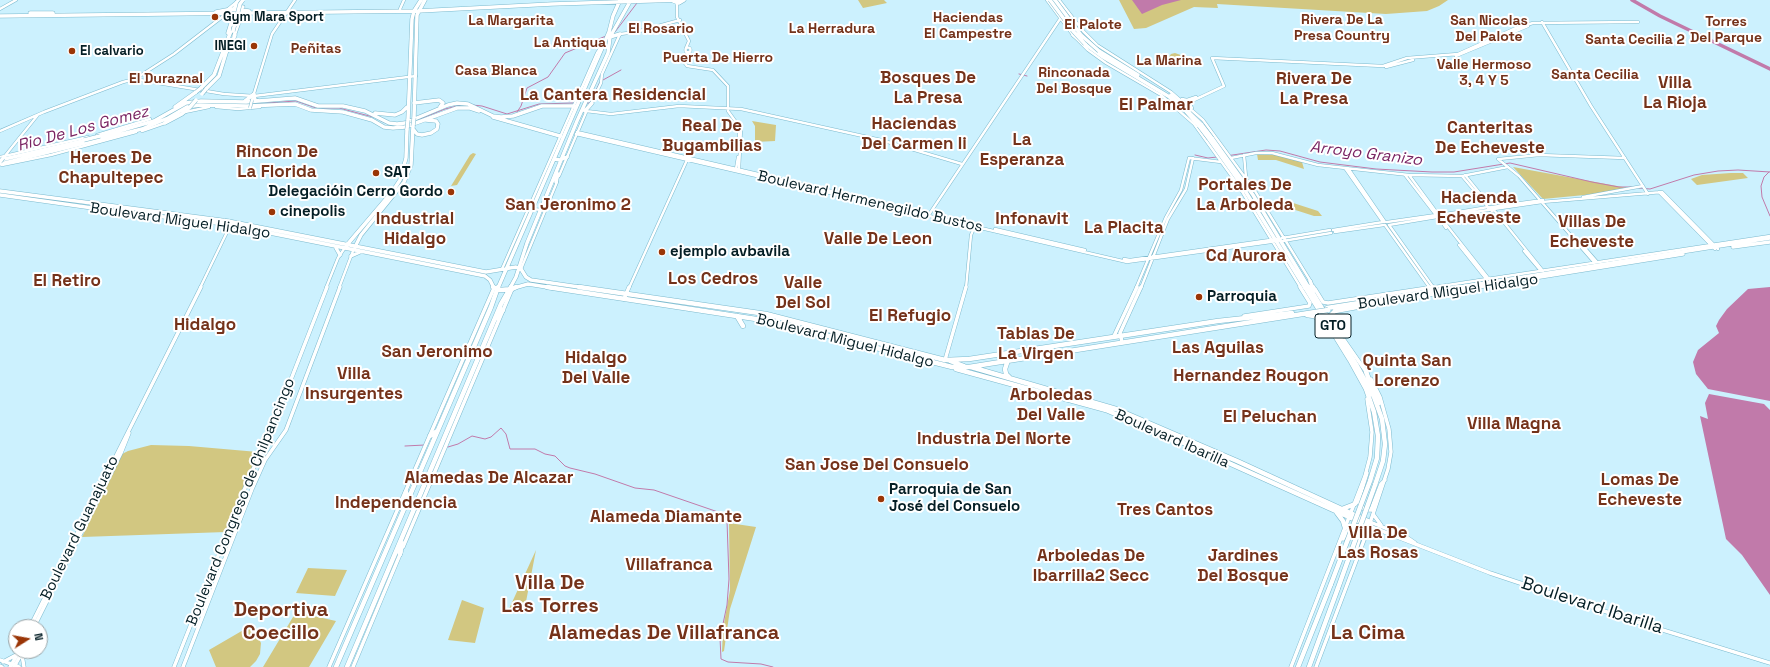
<!DOCTYPE html>
<meta charset="utf-8">
<style>
body{margin:0}
#map{position:relative;width:1770px;height:667px;overflow:hidden;background:#ccf1fe;font-family:"Space Grotesk",sans-serif}
canvas{display:block}
.north{position:absolute;left:8px;top:619px;width:40px;height:40px;box-sizing:border-box;background:#fff;border:1px solid #9ba5a8;border-radius:50%;rotate:79deg;font-size:11px;font-weight:700;line-height:16px;text-align:center;color:#041e25}
.north::after{content:'';display:block;margin:auto;width:14px;height:18px;background:#9a3506;clip-path:polygon(50% 0,100% 100%,50% 72%,0 100%)}
</style>
<div id="map">
<canvas width="1770" height="667"></canvas>
<div class="north">N</div>
</div>
<script>
const context = document.querySelector('canvas').getContext('2d');
context.lineJoin = 'round';
function fillPath(path, color) { context.fillStyle = color; context.fill(path, 'evenodd'); }
const shape = rows => new Path2D(rows.map(r => 'M' + r).join(''));
function strokePath(path, color, width, dash) { context.strokeStyle = color; context.lineWidth = width; context.lineCap = dash ? 'butt' : 'round'; context.setLineDash(dash || []); context.stroke(path); }
function write(font, color, halo, rows, align = 'center') {
  context.font = font + ' "Space Grotesk",sans-serif'; context.lineWidth = 4; context.setLineDash([]); context.textBaseline = 'middle'; context.strokeStyle = halo; context.fillStyle = color; for (const [text, x, y, turn = 0] of rows) {
    context.save(); context.translate(x, y); context.rotate((+turn || 0) * Math.PI / 180); context.textAlign = isNaN(turn) ? turn : align; if (halo) context.strokeText(text, 0, 0); context.fillText(text, 0, 0); context.restore();
  }
}
fillPath(shape([
 [858,0,884,0,887,3,863,8],
 [1119,0,1448,0,1439,6,1427,11,1386,14,1217,4,1218,8,1194,7,1146,28,1134,29],
 [1175,53,1189,58,1191,61,1190,63,1185,64,1169,62,1168,58,1171,54],
 [752,121,776,125,775,141,755,142,755,126],
 [473,153,476,154,457,185,451,186,470,155],
 [1257,154,1278,155,1302,162,1304,169,1276,160,1258,160],
 [1513,167,1628,188,1595,194,1543,199],
 [1731,173,1743,173,1748,178,1697,185,1691,179,1702,175],
 [1287,201,1318,211,1322,216,1314,216,1286,207],
 [151,445,189,446,258,452,226,532,82,537,122,454,128,451],
 [729,523,756,527,730,609,724,651,722,652,723,629,730,590],
 [536,550,524,612,509,609],
 [308,568,347,570,335,596,296,593],
 [462,600,484,608,475,643,448,640],
 [296,612,336,621,309,667,263,667],
 [252,625,261,643,260,654,256,661,250,667,216,667,209,650]
]), '#d2c781');
fillPath(shape([
 [1132,0,1181,0,1162,5,1142,14],
 [1770,287,1770,401,1708,389,1696,374,1693,362,1698,350,1719,333,1716,326,1719,320,1727,309,1748,289],
 [1709,394,1764,404,1770,410,1770,595,1742,555,1726,539,1700,416,1708,419,1705,403]
]), '#c17aaa');
strokePath(shape([
 [615,32,637,3],
 [1019,74,1027,76],
 [603,80,621,70],
 [219,103,236,104],
 [586,103,590,103,600,82],
 [253,104,296,101,316,108,339,108,373,117],
 [472,105,482,106,507,114,539,104,573,103],
 [177,111,188,105],
 [517,112,521,106,527,88,548,77,565,53,606,36],
 [381,121,394,126],
 [415,121,445,109,461,105],
 [135,129,147,125],
 [1195,155,1208,158,1217,157],
 [1226,156,1266,150,1280,151,1320,162,1376,169,1432,172,1454,172,1510,163,1592,182,1619,187,1632,187],
 [1769,172,1764,177,1761,186,1762,197,1770,216],
 [1639,188,1650,189,1694,175,1718,171,1738,170,1770,172],
 [405,446,425,445],
 [448,447,458,444,472,436,485,439,491,437,501,428,506,434,510,449,535,449,545,454,555,456,565,466,570,468,595,474,635,488,654,490,721,513,725,516,727,521,729,579,727,605,720,638,721,659,728,662,761,664,773,667]
]), '#c17aaa', 1);
strokePath(shape([
 [1632,0,1660,16,1770,69]
]), '#c17aaa', 3.5);
const minorFar1 = shape([
 [1047,0,1073,35,1088,50,1106,63,1161,95,1194,124,1238,185,1301,288],
 [1059,0,1083,31,1097,45,1171,92,1203,120,1255,191,1311,282],
 [672,1,677,3,677,17,689,41,686,48],
 [0,9,16,0],
 [228,9,239,0],
 [400,9,404,0],
 [1542,22,1591,106,1648,194],
 '685.5 50a2.5 2.5 0 1 1 5 0a2.5 2.5 0 1 1-5 0Z',
 [688,52,684,62,687,66,713,70,728,86,728,111,741,129,739,169],
 [1456,56,1528,26],
 [1386,67,1413,60],
 [134,79,224,94,254,96,416,76],
 [1182,99,1187,100,1196,97],
 [252,100,272,34,295,0],
 [591,104,601,83,602,74,620,34,636,32,680,20],
 [216,107,238,109,260,107],
 [1192,108,1190,104,1192,101,1224,86,1212,58,1383,66,1407,58,1458,54,1516,28,1533,23,1638,22],
 [586,111,611,114,679,106,741,109,881,140,962,164],
 [185,112,209,107],
 [735,122,739,129,739,139],
 [0,131,44,112,123,82,135,79,174,54,226,14],
 [142,131,165,123],
 [577,132,922,212],
 [576,134,1127,262,1278,241],
 [97,135,150,119],
 [1244,155,1246,177],
 [0,157,88,137],
 [4,157,37,116],
 [1231,158,1256,153,1272,153,1318,165,1409,175,1462,176,1508,167],
 [1498,159,1519,176,1594,262],
 [1499,159,1539,155,1625,158],
 [2,165,51,155,136,132],
 [1345,168,1383,222],
 [1348,168,1385,222],
 [736,169,738,157],
 [1405,175,1436,215],
 [1409,175,1437,213],
 [1465,175,1482,196],
 [559,176,587,110],
 [1462,176,1488,207],
 [1659,192,1715,249],
 [1583,197,1643,186],
 [1264,206,1269,203],
 [1490,207,1494,209,1492,211,1488,208,1490,207],
 [1492,207,1543,200],
 [531,209,543,210],
 [1494,209,1542,202,1662,192,1718,249],
 [1494,210,1543,271],
 [1438,214,1441,216,1440,218,1436,216,1438,214],
 [1440,215,1488,207],
 [928,216,1060,19],
 [1441,216,1489,210],
 [1439,218,1446,228],
 [1441,218,1489,279],
 [1387,222,1436,215],
 [225,224,225,228,231,231,245,227],
 [1385,225,1430,288],
 [1389,225,1433,287],
 [1389,225,1437,217],
 [995,229,1085,250],
 [1333,230,1383,222],
 [1335,232,1384,225],
 [1282,238,1330,230],
 [1283,241,1331,233],
 [1459,245,1487,280],
 [1583,246,1597,262],
 [1524,251,1541,271],
 [1124,259,1130,260,1277,239],
 [502,269,597,53,603,44],
 [521,269,557,182],
 [200,288,228,230],
 [326,288,338,258,344,249],
 [339,288,353,251],
 [629,288,687,160],
 [966,288,971,235,975,226],
 [1136,288,1166,217,1181,190,1189,158,1221,162],
 [1141,288,1168,219,1186,189,1193,158],
 [1428,288,1770,236]
]);
const minor = shape([
 [1429,287,1431,289],
 [1315,289,1323,302,1328,303,1434,287],
 [624,299,629,287],
 [1244,316,1309,306,1310,303,1300,287],
 [1114,336,1137,287],
 [1344,340,1367,373],
 [1122,342,1120,333,1141,287],
 [945,360,966,287],
 [1367,473,1358,502,1365,510,1371,510,1381,484,1385,480],
 [1373,514,1381,525],
 [1370,522,1405,536,1415,543],
 [1369,526,1490,573,1640,623,1770,663],
 [1343,539,1349,529,1354,529,1358,532,1360,537,1356,550,1357,555],
 [403,547,512,289],
 [30,627,201,287],
 [34,627,121,453,129,433],
 [22,655,24,667],
 [0,660,19,667],
 [3,662,16,655],
 [0,666,2,667],
 [10,667,19,651],
 [14,667,23,651],
 [174,667,245,488,283,400,327,287],
 [183,667,252,489,265,460,286,430,340,287],
 [329,667,494,288],
 [353,667,401,552],
 [1291,667,1365,476,1370,457,1372,432,1367,399],
 [1316,667,1367,532,1388,469,1391,452,1389,429,1380,397,1371,379]
]);
const majorFar1 = shape([
 [237,2,235,7,243,7],
 [679,3,684,0],
 [216,12,232,9,249,11],
 [30,13,53,13],
 [0,16,418,11,552,4,680,0],
 [228,33,233,17,231,14],
 [1073,35,1083,43],
 [234,36,241,16,237,15],
 [610,37,620,34],
 [1085,44,1103,57,1168,96,1185,110,1199,126],
 [229,50,235,35],
 [1099,51,1138,75],
 [201,88,214,75,231,31],
 [206,89,219,76,230,40],
 [1171,95,1202,125],
 [245,101,254,94,255,100,259,101],
 [414,103,439,100,443,103,440,107],
 [175,107,196,92],
 [585,111,592,103],
 [375,113,395,115,402,112,407,107],
 [493,117,560,136],
 [414,118,417,15,425,0],
 [408,120,412,19,414,11,421,0],
 [165,123,182,114,189,108],
 [413,129,417,134,422,135,431,133,437,129,438,124,436,121,426,120],
 [98,137,154,121,186,103,201,101,246,102,295,98,318,106,343,106,365,111,389,123,397,124,405,123,448,105,457,103,468,104,493,116,501,117,513,116,542,106,574,106],
 [1212,138,1253,195,1309,288],
 [1209,139,1241,184,1305,288],
 [554,159,560,160,567,157],
 [0,160,87,140],
 [0,164,142,129,168,118,187,107,200,105,247,106,295,104,311,110,343,112,372,120,384,127,393,128,405,127,457,108,470,108,479,111],
 [556,182,558,174],
 [0,191,228,221,486,272,516,267,521,269,526,277,531,280,586,288],
 [0,195,121,212,225,224,485,276,490,280,494,288],
 [346,246,392,192,400,180,406,158,407,129],
 [1733,247,1770,242],
 [336,248,340,255],
 [354,249,361,235,404,182,411,165,413,126],
 [351,256,360,252],
 [1310,281,1313,288],
 [498,288,609,32,613,16,620,0],
 [510,288,516,277,527,243,577,121,608,53,610,37,631,0],
 [514,288,528,284,553,288],
 [1454,288,1770,238],
 [1472,288,1683,254]
]);
const major = shape([
 [493,287,500,290,512,289,516,287],
 [547,287,769,321,952,367,969,367,1315,312],
 [579,287,766,314,945,360,969,359,1218,321,1292,313],
 [1305,287,1350,360,1366,389,1374,412,1378,436,1377,458,1370,481],
 [1309,287,1357,366,1374,397,1382,419,1385,444,1383,461,1375,485],
 [1313,287,1314,290],
 [1403,298,1479,287],
 [1327,308,1461,287],
 [1307,315,1314,316,1325,322],
 [737,316,743,326],
 [497,318,503,310],
 [1331,322,1331,315,1335,311,1406,298],
 [1008,360,1005,369,1006,374,1010,378],
 [950,361,964,366],
 [971,367,1116,409,1237,461,1370,522],
 [956,369,1106,410,1193,447,1369,526],
 [1366,372,1379,403],
 [430,436,437,431],
 [422,474,420,479,423,480,434,474],
 [406,492,407,502],
 [1342,509,1355,504],
 [1337,513,1343,521,1345,528],
 [400,554,402,543],
 [336,667,491,307,498,287],
 [347,667,501,304,511,287],
 [1298,667,1331,584],
 [1309,667,1338,588]
]);
strokePath(minorFar1, '#7cbace', 3.5);
strokePath(minor, '#7cbace', 4.5);
strokePath(majorFar1, '#7cbace', 4.5);
strokePath(major, '#7cbace', 5.5);
strokePath(minorFar1, '#fff', 2.5);
strokePath(minor, '#fff', 3.5);
strokePath(majorFar1, '#fff', 3.5);
strokePath(major, '#fff', 4.5);
const minorBridge = shape([
 [250,108,252,100]
]);
const majorBridgeFar1 = shape([
 [1050,0,1073,31,1085,44],
 [1055,0,1081,35,1099,51],
 [233,31,240,4,243,0],
 [196,92,201,88],
 [202,94,206,89],
 [190,107,196,100],
 [1202,125,1212,138],
 [413,126,414,118],
 [1199,126,1209,139],
 [407,129,408,120],
 [84,140,100,136],
 [0,162,3,158]
]);
const majorBridge = shape([
 [1315,312,1328,310],
 [1331,584,1370,481],
 [1338,588,1375,485]
]);
strokePath(minorBridge, '#7cbace', 3.5, []);
strokePath(majorBridgeFar1, '#7cbace', 4.5, []);
strokePath(majorBridge, '#7cbace', 5.5, []);
strokePath(minorBridge, '#fff', 2.5);
strokePath(majorBridgeFar1, '#fff', 3.5);
strokePath(majorBridge, '#fff', 4.5);
for (const [x, y, r, color] of [
 [215,17,4,"#9a3506"],
 [254,46,4,"#9a3506"],
 [72,51,4,"#9a3506"],
 [376,173,4,"#9a3506"],
 [451,192,4,"#9a3506"],
 [272,212,4,"#9a3506"],
 [662,252,4,"#9a3506"],
 [1199,297,4,"#9a3506"],
 [881,499,4,"#9a3506"]
]) { const dot = new Path2D(); dot.arc(x, y, r, 0, 2 * Math.PI); context.fillStyle = color; context.fill(dot); strokePath(dot, '#fff', 1.5); }
write('bold 13px', '#041e25', '#fff', [
 ["Gym Mara Sport",223,17],
 ["INEGI",246,46,"right"],
 ["El calvario",80,51]
], 'left');
write('bold 14px', '#74321a', '#fff', [
 ["Haciendas",968,18],
 ["El Campestre",968,34],
 ["Rivera De La",1342,20],
 ["Presa Country",1342,36],
 ["La Margarita",511,21],
 ["San Nicolas",1489,21],
 ["Del Palote",1489,37],
 ["Torres",1726,22],
 ["Del Parque",1726,38],
 ["El Palote",1093,25],
 ["El Rosario",661,29],
 ["La Herradura",832,29],
 ["Santa Cecilia 2",1635,40],
 ["La Antiqua",570,43],
 ["Peñitas",316,49],
 ["Puerta De Hierro",718,58],
 ["La Marina",1169,61],
 ["Valle Hermoso",1484,65],
 ["3, 4 Y 5",1484,81],
 ["Casa Blanca",496,71],
 ["Rinconada",1074,73],
 ["Del Bosque",1074,89],
 ["Santa Cecilia",1595,75],
 ["El Duraznal",166,79]
]);
for (const [x, y, w] of [
 [1333,326,36]
]) { const box = new Path2D(); box.roundRect(x - w / 2, y - 12, w, 24, 3); context.fillStyle = '#fff'; context.fill(box); strokePath(box, '#041e25', 1); }
write('bold 14px', '#041e25', null, [
 ["GTO",1333,326]
]);
write('bold 15px', '#041e25', '#fff', [
 ["SAT",384,173],
 ["Delegacióin Cerro Gordo",443,192,"right"],
 ["cinepolis",280,212],
 ["ejemplo avbavila",670,252],
 ["Parroquia",1207,297],
 ["Parroquia de San",889,490],
 ["José del Consuelo",889,507]
], 'left');
write('15px', '#041e25', '#fff', [
 ["Boulevard Hermenegildo Bustos",870,202,13],
 ["Boulevard Miguel Hidalgo",180,221,8],
 ["Boulevard Miguel Hidalgo",1448,292,-8],
 ["Boulevard Miguel Hidalgo",845,341,14],
 ["Boulevard Ibarilla",1172,439,24],
 ["Boulevard Congreso de Chilpancingo",241,502,-68],
 ["Boulevard Guanajuato",80,528,-64]
]);
write('italic 16px', '#792362', '#fff', [
 ["Rio De Los Gomez",83,129,-15],
 ["Arroyo Granizo",1366,154,7]
]);
write('bold 17px', '#74321a', '#fff', [
 ["Bosques De",928,78],
 ["La Presa",928,98],
 ["Rivera De",1314,79],
 ["La Presa",1314,99],
 ["Villa",1675,83],
 ["La Rioja",1675,103],
 ["La Cantera Residencial",613,95],
 ["El Palmar",1156,105],
 ["Haciendas",914,124],
 ["Del Carmen Ii",914,144],
 ["Real De",712,126],
 ["Bugambilias",712,146],
 ["Canteritas",1490,128],
 ["De Echeveste",1490,148],
 ["La",1022,140],
 ["Esperanza",1022,160],
 ["Rincon De",277,152],
 ["La Florida",277,172],
 ["Heroes De",111,158],
 ["Chapultepec",111,178],
 ["Portales De",1245,185],
 ["La Arboleda",1245,205],
 ["Hacienda",1479,198],
 ["Echeveste",1479,218],
 ["San Jeronimo 2",568,205],
 ["Industrial",415,219],
 ["Hidalgo",415,239],
 ["Infonavit",1032,219],
 ["Villas De",1592,222],
 ["Echeveste",1592,242],
 ["La Placita",1124,228],
 ["Valle De Leon",878,239],
 ["Cd Aurora",1246,256],
 ["Los Cedros",713,279],
 ["El Retiro",67,281],
 ["Valle",803,283],
 ["Del Sol",803,303],
 ["El Refugio",910,316],
 ["Hidalgo",205,325],
 ["Tablas De",1036,334],
 ["La Virgen",1036,354],
 ["Las Aguilas",1218,348],
 ["San Jeronimo",437,352],
 ["Hidalgo",596,358],
 ["Del Valle",596,378],
 ["Quinta San",1407,361],
 ["Lorenzo",1407,381],
 ["Villa",354,374],
 ["Insurgentes",354,394],
 ["Hernandez Rougon",1251,376],
 ["Arboledas",1051,395],
 ["Del Valle",1051,415],
 ["El Peluchan",1270,417],
 ["Villa Magna",1514,424],
 ["Industria Del Norte",994,439],
 ["San Jose Del Consuelo",877,465],
 ["Alamedas De Alcazar",489,478],
 ["Lomas De",1640,480],
 ["Echeveste",1640,500],
 ["Independencia",396,503],
 ["Tres Cantos",1165,510],
 ["Alameda Diamante",666,517],
 ["Villa De",1378,533],
 ["Las Rosas",1378,553],
 ["Arboledas De",1091,556],
 ["Ibarrilla2 Secc",1091,576],
 ["Jardines",1243,556],
 ["Del Bosque",1243,576],
 ["Villafranca",669,565]
]);
write('18px', '#041e25', '#fff', [
 ["Boulevard Ibarilla",1592,606,18]
]);
write('bold 20px', '#74321a', '#fff', [
 ["Villa De",550,584],
 ["Las Torres",550,607],
 ["Deportiva",281,611],
 ["Coecillo",281,634],
 ["Alamedas De Villafranca",664,634],
 ["La Cima",1368,634]
]);
</script>
